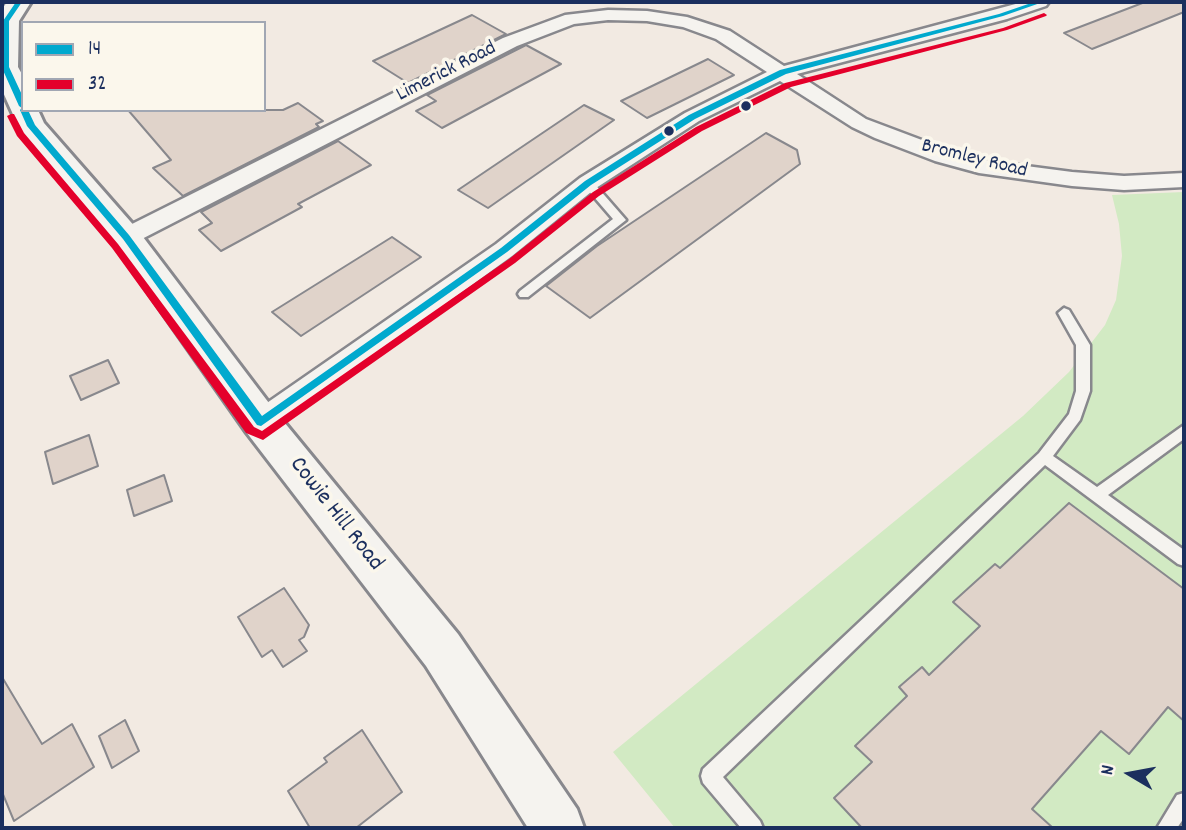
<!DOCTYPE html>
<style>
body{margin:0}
#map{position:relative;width:1186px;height:830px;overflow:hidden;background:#f2eae2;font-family:Dekko,sans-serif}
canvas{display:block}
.frame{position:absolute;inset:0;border:4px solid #1b2f5e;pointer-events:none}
.legend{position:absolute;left:21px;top:21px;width:245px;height:91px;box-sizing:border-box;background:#fbf7ec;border:2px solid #a1a7b3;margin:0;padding:9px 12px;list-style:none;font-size:21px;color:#1b2f5e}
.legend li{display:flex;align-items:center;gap:14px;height:35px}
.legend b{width:35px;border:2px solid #a1a7b3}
.north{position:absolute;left:1095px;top:739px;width:70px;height:70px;-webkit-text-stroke:5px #fbf7ec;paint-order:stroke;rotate:280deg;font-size:19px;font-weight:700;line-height:28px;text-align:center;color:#1b2f5e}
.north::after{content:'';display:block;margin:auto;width:24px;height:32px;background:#1b2f5e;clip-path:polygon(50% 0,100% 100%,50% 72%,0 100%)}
</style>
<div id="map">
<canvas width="1186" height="830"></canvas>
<div class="frame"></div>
<ul class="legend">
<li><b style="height:9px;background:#00a9ce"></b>14</li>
<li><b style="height:9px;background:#e4002b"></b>32</li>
</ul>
<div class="north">N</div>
</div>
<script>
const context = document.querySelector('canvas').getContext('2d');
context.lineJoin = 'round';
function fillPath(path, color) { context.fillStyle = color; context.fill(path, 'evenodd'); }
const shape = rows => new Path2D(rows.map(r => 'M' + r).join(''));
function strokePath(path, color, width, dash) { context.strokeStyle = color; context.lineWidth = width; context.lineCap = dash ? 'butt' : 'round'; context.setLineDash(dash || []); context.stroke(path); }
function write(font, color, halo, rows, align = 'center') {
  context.font = font + ' Dekko,sans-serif'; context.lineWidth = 7; context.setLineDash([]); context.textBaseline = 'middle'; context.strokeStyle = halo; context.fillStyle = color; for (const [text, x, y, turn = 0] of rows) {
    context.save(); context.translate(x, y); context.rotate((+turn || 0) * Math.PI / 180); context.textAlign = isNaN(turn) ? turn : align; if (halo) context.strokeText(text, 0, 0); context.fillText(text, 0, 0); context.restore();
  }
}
fillPath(shape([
 [1184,192,1184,828,675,828,613,752,1023,416,1069,372,1105,325,1116,300,1122,256,1119,224,1112,195]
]), '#d2eac3');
const building = shape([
 [1145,2,1184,2,1184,12,1092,49,1064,33,1145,2],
 [472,15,506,34,408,83,373,61,472,15],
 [526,45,561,64,442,128,416,111,436,101,427,95,526,45],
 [708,59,734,75,647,118,621,101,708,59],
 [298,103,323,121,316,124,319,127,183,196,153,168,171,160,128,110,283,110,298,103],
 [584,105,614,120,488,208,458,190,584,105],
 [766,133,797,150,800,164,590,318,546,286,597,246,766,133],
 [338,141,371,165,298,204,302,207,221,251,199,230,212,223,201,212,338,141],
 [392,237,421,257,301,336,272,312,392,237],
 [108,360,119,383,81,400,70,376,108,360],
 [89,435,98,466,53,484,45,452,89,435],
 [164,475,172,501,134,516,127,490,164,475],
 [1069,503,1184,589,1184,721,1168,707,1129,754,1101,731,1032,809,1053,828,862,828,834,798,872,762,855,746,907,696,899,687,922,667,929,675,980,626,953,602,995,564,1000,568,1069,503],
 [284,588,309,625,304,637,299,640,307,651,283,667,272,650,262,657,238,617,284,588],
 [2,677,42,744,72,724,94,767,14,821,2,792,2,677],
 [125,720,139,751,112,768,99,736,125,720],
 [362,730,402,792,356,828,310,828,288,791,327,762,324,758,362,730]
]);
fillPath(building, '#e0d3ca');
strokePath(building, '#88888d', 2);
const lane = shape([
 [588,180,592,181,626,220,528,297,520,297,518,294,520,291,613,219,582,183,588,180],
 [1064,308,1069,310,1090,345,1090,391,1080,420,1053,456,1097,487,1184,425,1184,439,1108,495,1184,550,1184,566,1178,564,1045,465,723,777,760,821,763,828,741,828,703,783,701,776,703,769,1039,453,1069,414,1076,391,1076,345,1058,313,1064,308],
 [1184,793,1184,818,1177,828,1157,828,1177,795,1184,793]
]);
const street = shape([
 [1023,2,1049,2,1046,6,1007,19,797,74,866,119,951,151,988,161,1072,172,1124,176,1184,173,1184,187,1124,190,1072,186,979,173,935,161,875,138,852,127,780,81,699,121,596,188,512,256,271,430,261,433,251,430,247,422,251,414,496,244,580,178,685,113,767,72,716,39,683,27,647,21,608,20,574,24,517,46,134,243,126,245,118,243,114,237,118,231,503,38,565,15,608,10,647,11,687,17,730,31,784,66,1023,2]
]);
const secondary = shape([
 [7,2,31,2,19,21,18,67,23,76,23,110,38,110,44,123,137,229,275,411,458,634,577,809,584,828,528,828,426,666,247,433,115,245,21,132,2,90,2,9,7,2]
]);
strokePath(lane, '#88888d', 5);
strokePath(street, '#88888d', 5);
strokePath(secondary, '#88888d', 6);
fillPath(lane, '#f5f3ef');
fillPath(street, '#f5f3ef');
fillPath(secondary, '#f5f3ef');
fillPath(shape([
 [16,2,22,2,9,21,9,67,23,97,23,110,28,110,35,125,129,235,262,416,501,248,585,181,689,115,780,70,999,14,1034,2,1043,2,1003,16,786,74,695,119,591,185,507,252,261,426,257,425,123,239,27,126,20,110,22,108,19,106,2,68,3,21,16,2]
]), '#00a9ce');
fillPath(shape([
 [1044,13,1047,15,1046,16,1007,30,791,87,702,131,599,196,515,263,263,440,246,433,112,248,17,136,7,116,11,114,14,114,24,133,118,244,254,427,262,431,509,259,593,192,696,127,785,83,1003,28,1044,13]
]), '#e4002b');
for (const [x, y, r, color] of [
 [746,106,6,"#1b2f5e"],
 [669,131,6,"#1b2f5e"]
]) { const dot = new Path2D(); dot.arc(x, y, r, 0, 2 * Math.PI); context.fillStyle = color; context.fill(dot); strokePath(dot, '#fbf7ec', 2.5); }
write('21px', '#1b2f5e', '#fbf7ec', [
 ["Limerick Road",447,73,-27],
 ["Bromley Road",974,160,14]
]);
write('24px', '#1b2f5e', '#fbf7ec', [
 ["Cowie Hill Road",335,515,52]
]);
</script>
